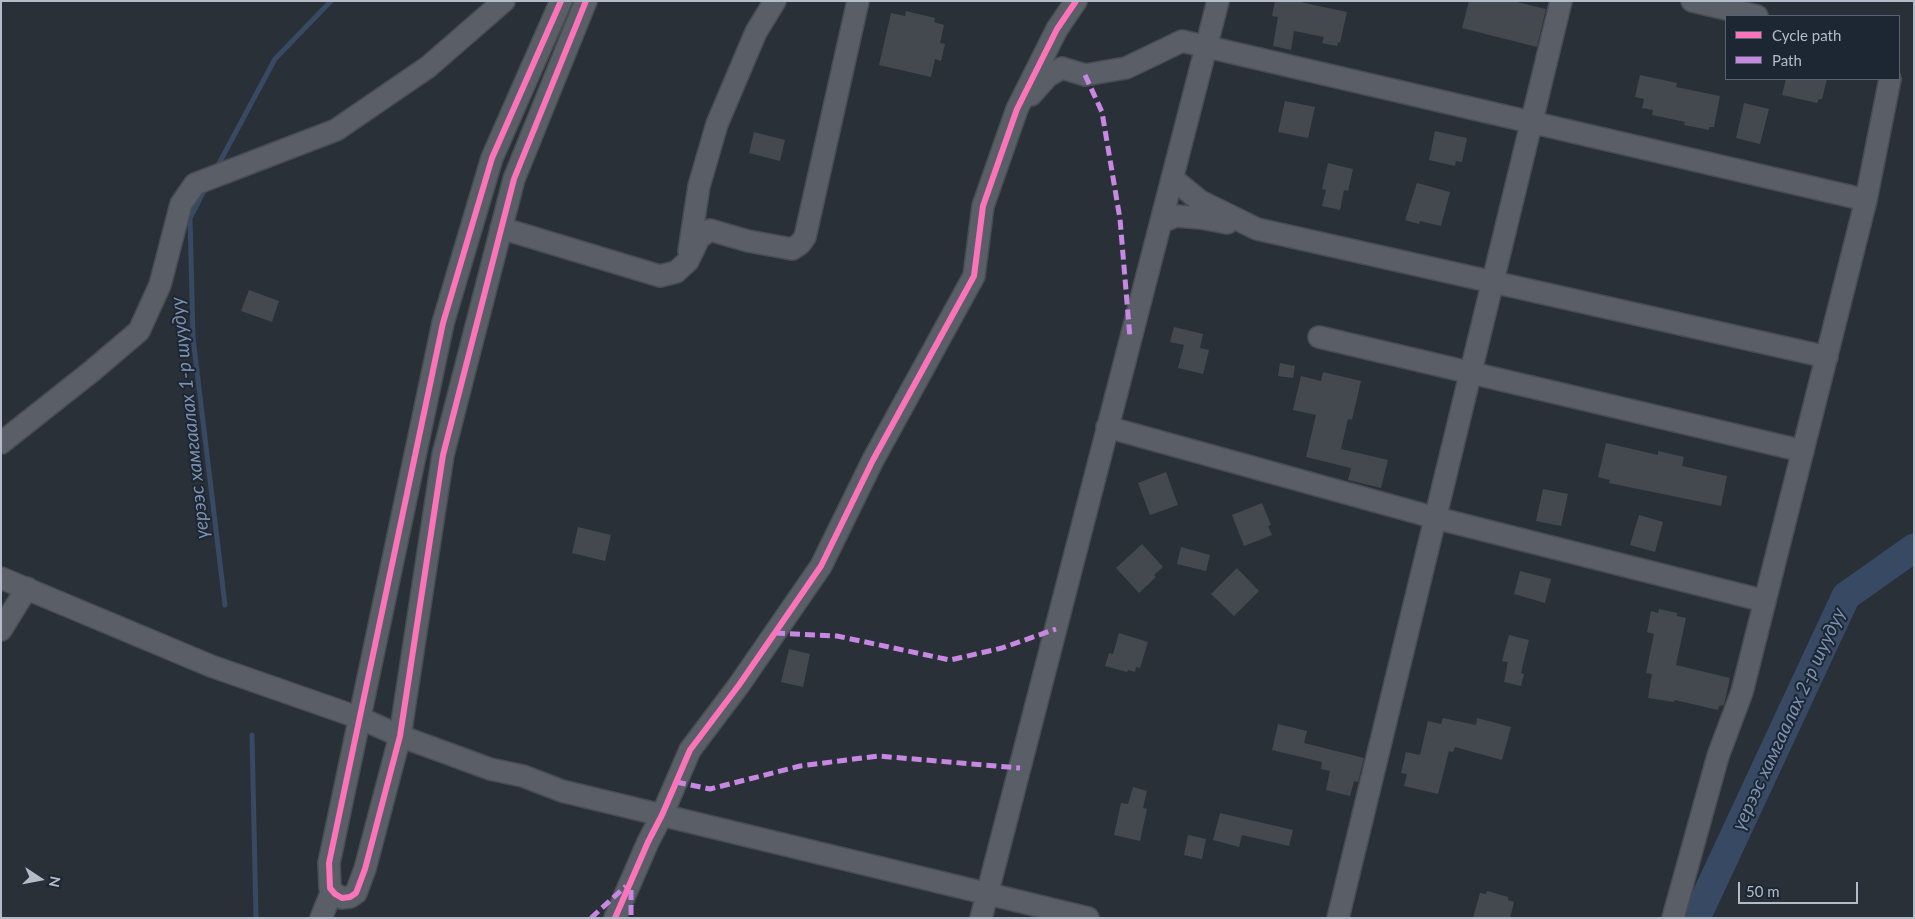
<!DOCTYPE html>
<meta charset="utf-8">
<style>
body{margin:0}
#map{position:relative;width:1915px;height:919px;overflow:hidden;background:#2a3038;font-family:Lato,sans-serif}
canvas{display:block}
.frame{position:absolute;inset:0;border:2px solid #b4bcc9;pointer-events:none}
.legend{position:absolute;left:1725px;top:15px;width:175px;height:65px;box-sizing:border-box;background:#1d2633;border:1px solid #59626f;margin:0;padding:6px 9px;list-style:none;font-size:15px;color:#b4bcc9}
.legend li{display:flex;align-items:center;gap:10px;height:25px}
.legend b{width:25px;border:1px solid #59626f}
.north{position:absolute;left:15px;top:854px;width:50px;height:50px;-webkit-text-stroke:4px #1d2633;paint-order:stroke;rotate:101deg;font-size:14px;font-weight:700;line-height:20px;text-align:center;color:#b4bcc9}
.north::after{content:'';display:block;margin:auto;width:18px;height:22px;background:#b4bcc9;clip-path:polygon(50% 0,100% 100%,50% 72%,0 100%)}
.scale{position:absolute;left:1738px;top:882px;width:120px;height:22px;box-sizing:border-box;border:2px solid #b4bcc9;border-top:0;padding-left:6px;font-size:15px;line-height:18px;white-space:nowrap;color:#b4bcc9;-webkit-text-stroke:4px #1d2633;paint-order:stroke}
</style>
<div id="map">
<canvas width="1915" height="919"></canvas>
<div class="frame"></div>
<ul class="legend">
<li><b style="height:6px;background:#fb73b8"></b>Cycle path</li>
<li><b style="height:6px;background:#c787e3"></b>Path</li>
</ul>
<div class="north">N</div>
<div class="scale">50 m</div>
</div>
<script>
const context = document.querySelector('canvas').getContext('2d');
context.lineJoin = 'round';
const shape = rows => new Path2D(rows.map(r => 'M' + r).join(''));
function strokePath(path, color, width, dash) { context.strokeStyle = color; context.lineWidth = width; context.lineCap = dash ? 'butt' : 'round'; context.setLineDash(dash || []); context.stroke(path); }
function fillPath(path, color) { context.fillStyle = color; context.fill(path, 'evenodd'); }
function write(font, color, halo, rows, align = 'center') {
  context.font = font + ' Lato,sans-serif'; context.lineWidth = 4; context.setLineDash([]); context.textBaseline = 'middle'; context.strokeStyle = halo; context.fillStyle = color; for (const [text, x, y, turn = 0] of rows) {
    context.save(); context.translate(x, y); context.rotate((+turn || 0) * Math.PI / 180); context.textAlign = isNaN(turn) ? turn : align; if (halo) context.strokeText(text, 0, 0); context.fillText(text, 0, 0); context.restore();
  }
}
strokePath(shape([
 [216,169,275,59,331,1],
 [206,187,190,218,193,338,225,605],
 [252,735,256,918]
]), '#384963', 5);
strokePath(shape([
 [1696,918,1846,596,1914,548]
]), '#384963', 29);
fillPath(shape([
 [1275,1,1296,1,1347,12,1340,43,1338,42,1337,46,1322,43,1324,37,1294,31,1291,50,1273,46,1278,17,1272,16],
 [1469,1,1513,1,1546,9,1537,47,1462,28],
 [906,11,935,18,934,22,944,25,940,43,945,44,941,61,935,59,931,77,879,65,891,13,905,16],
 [1640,75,1677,83,1676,87,1720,96,1714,127,1709,127,1709,130,1684,125,1685,122,1652,115,1653,110,1642,108,1644,99,1635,97],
 [1786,79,1827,79,1822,99,1819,99,1817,103,1782,95],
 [1285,101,1315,107,1308,138,1278,132],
 [1744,103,1769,109,1760,144,1736,138],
 [1435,131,1467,138,1462,162,1456,161,1455,166,1429,160],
 [754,132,785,140,780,161,749,153],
 [1328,163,1353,169,1348,191,1344,190,1340,210,1322,206,1326,190,1322,189],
 [1417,183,1450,192,1441,226,1420,221,1419,224,1405,220],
 [249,290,279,301,272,322,241,311],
 [1174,327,1203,334,1200,348,1209,350,1203,374,1178,368,1184,345,1170,342],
 [1280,363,1295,366,1293,378,1278,376],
 [1323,372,1361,381,1352,420,1348,419,1341,449,1388,460,1381,488,1348,480,1351,468,1306,457,1316,415,1293,410,1301,376,1321,381],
 [1606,443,1658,455,1658,451,1684,457,1682,466,1727,476,1721,506,1609,483,1610,480,1598,477],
 [1166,472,1178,505,1150,515,1138,483],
 [1543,489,1568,494,1561,526,1536,521],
 [1262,503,1271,525,1268,526,1272,535,1244,546,1232,515],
 [1639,515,1663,522,1655,552,1630,545],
 [578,527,611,535,605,561,572,553],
 [1142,544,1163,567,1154,575,1156,577,1139,593,1116,568],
 [1181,547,1210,555,1206,571,1177,564],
 [1237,568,1259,591,1234,616,1211,594],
 [1520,571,1551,579,1545,603,1514,594],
 [1659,609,1677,613,1677,616,1686,618,1676,665,1730,678,1724,705,1719,706,1718,710,1675,700,1674,702,1648,698,1652,674,1646,673,1654,634,1647,632,1651,611,1658,613],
 [1119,633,1148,642,1140,668,1136,667,1135,672,1128,670,1127,672,1105,666,1109,653,1113,654],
 [1509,635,1529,640,1521,673,1524,674,1521,686,1504,682,1508,662,1502,661],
 [789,649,810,654,803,687,781,682],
 [1443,718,1476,725,1477,718,1511,727,1502,760,1455,747,1453,752,1449,751,1438,794,1404,786,1407,774,1401,773,1406,752,1420,755,1428,721,1441,724],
 [1278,724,1307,731,1304,743,1364,758,1358,782,1354,781,1350,796,1326,790,1330,771,1321,769,1322,762,1272,750],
 [1133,787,1147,791,1143,808,1147,809,1140,841,1114,835,1121,803,1128,804],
 [1220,813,1293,830,1289,846,1242,835,1239,847,1213,840],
 [1188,835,1206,839,1202,859,1184,855],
 [1487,891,1508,897,1508,900,1514,902,1510,918,1473,918,1480,893,1486,894]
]), '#444950');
const minor = shape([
 [561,1,492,158,443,323,329,863,330,888,335,894,342,898,350,897,356,893,365,869,400,736,443,455,514,179,586,1],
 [1692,1,1757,16],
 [1031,95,1048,76,1062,68,1085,75,1126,68,1182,41,1866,200],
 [1172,178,1200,201,1257,229,1827,357],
 [1161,222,1176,216,1201,218,1227,223],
 [501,228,660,276,676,272,688,261,699,238,710,230,748,241,792,249,800,244,805,237,858,1],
 [689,251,699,186,717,124,756,32,775,1],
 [1319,337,1803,451],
 [1107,427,1436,518,1765,601],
 [1,443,92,371,139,331,160,285,181,204,195,184,336,130,428,67,504,1],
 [1,578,211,666,360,718,400,736,490,769,523,776,562,791,1088,918],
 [1,630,27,588],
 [321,918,332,891],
 [615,918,648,842,662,815,690,750,739,685,821,566,873,460,974,276,983,206,1017,109,1057,29,1076,1],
 [981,918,1218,1],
 [1338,918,1561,1],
 [1673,918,1718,756,1742,692,1866,200,1890,79]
]);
strokePath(minor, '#484c53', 24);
strokePath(minor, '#5a5e66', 21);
strokePath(shape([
 [1085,75,1102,112,1120,219,1130,338],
 [775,633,837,636,950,660,1002,648,1056,629],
 [676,782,710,789,800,766,878,756,1020,768],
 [631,890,631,918],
 [591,918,626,886]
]), '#c787e3', 5, [10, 5]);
strokePath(shape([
 [561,1,492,158,443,323,329,863,330,888,335,894,342,898,350,897,356,893,365,869,400,736,443,455,514,179,586,1],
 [615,918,648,842,662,815,690,750,739,685,821,566,873,460,974,276,983,206,1017,109,1057,29,1076,1]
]), '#fb73b8', 6);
write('italic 19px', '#7c92b1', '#1d2633', [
 ["үерээс хамгаалах 1-р шуудуу",190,418,-96],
 ["үерээс хамгаалах 2-р шуудуу",1789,719,-65]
]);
</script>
